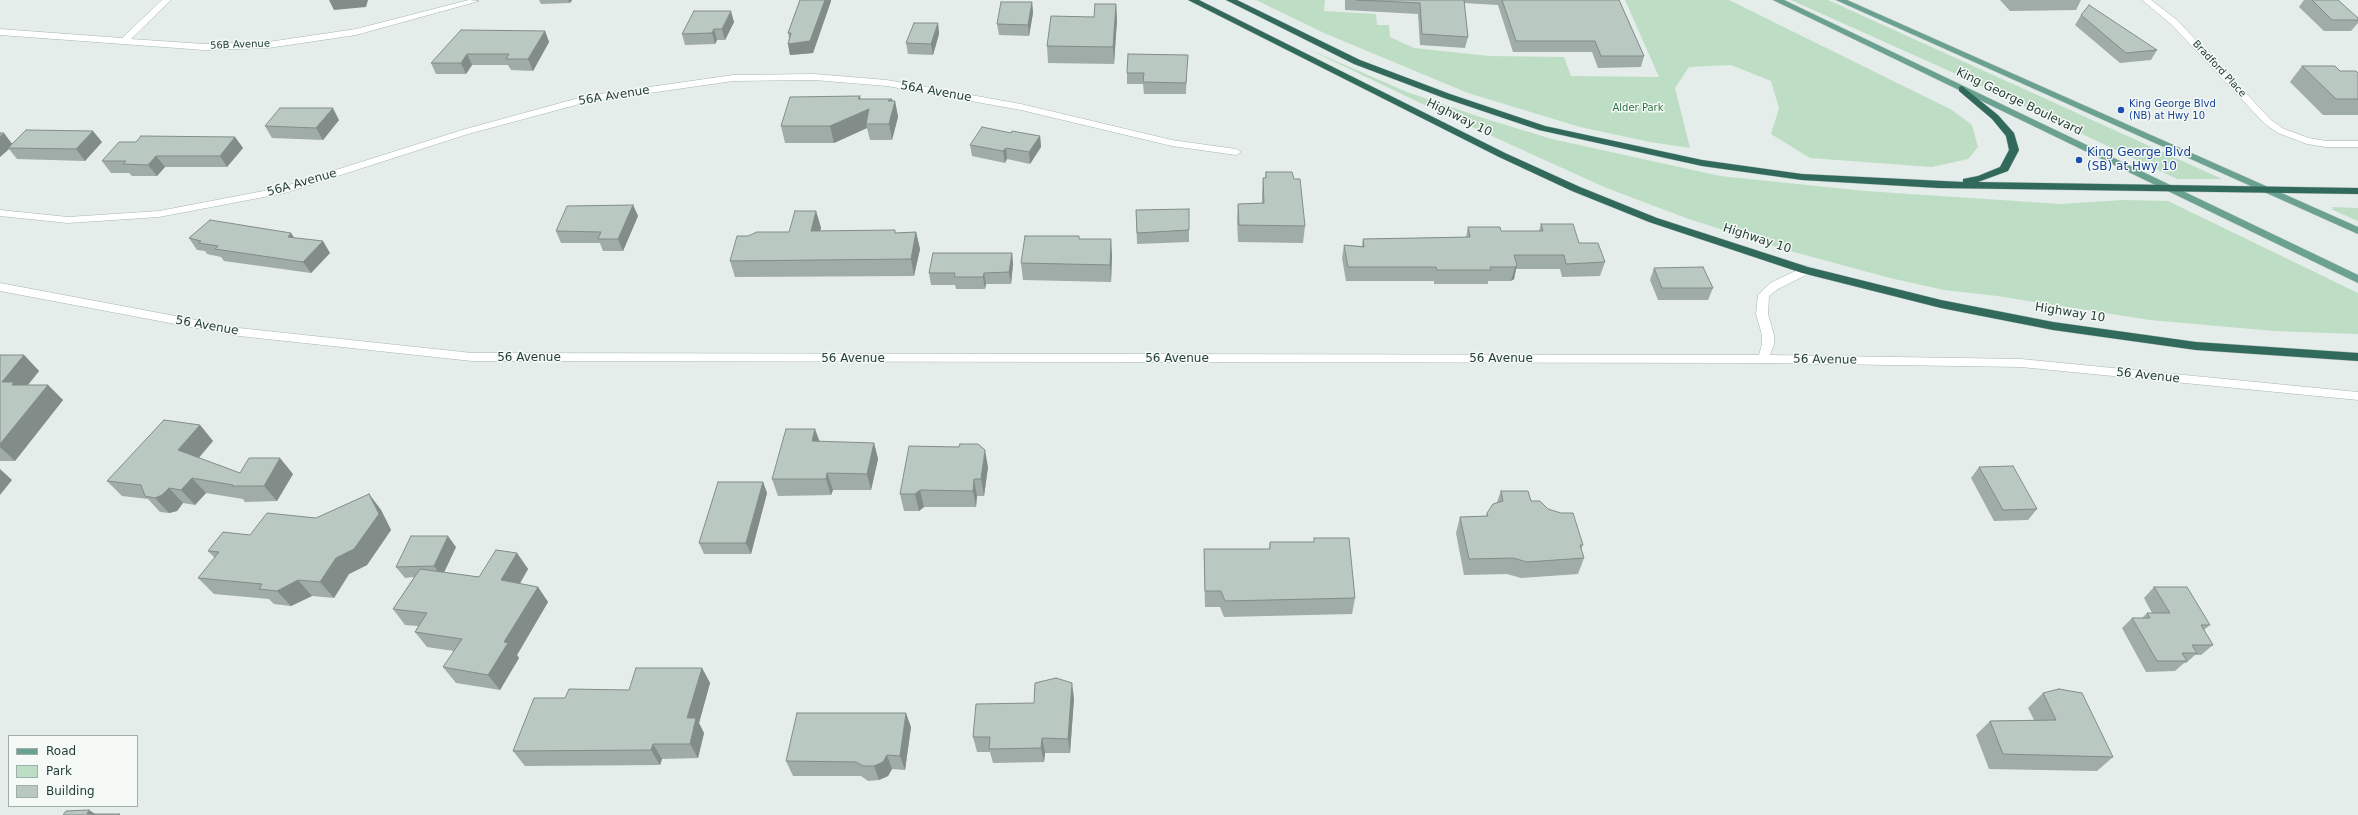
<!DOCTYPE html>
<style>
body{margin:0}
#map{position:relative;width:2358px;height:815px;overflow:hidden;background:#e4ede9;font-family:"DejaVu Sans",sans-serif}
canvas{display:block}
.legend{position:absolute;left:8px;top:735px;width:130px;height:72px;box-sizing:border-box;background:#f5faf7;border:1px solid #a1afaa;margin:0;padding:5px 7px;list-style:none;font-size:12px;color:#243f36}
.legend li{display:flex;align-items:center;gap:8px;height:20px}
.legend b{width:20px;border:1px solid #a1afaa}
</style>
<div id="map">
<canvas width="2358" height="815"></canvas>
<ul class="legend">
<li><b style="height:5px;background:#6aa190"></b>Road</li>
<li><b style="height:11px;background:#beddc5"></b>Park</li>
<li><b style="height:11px;background:#bac8c2"></b>Building</li>
</ul>
</div>
<script>
const context = document.querySelector('canvas').getContext('2d');
context.lineJoin = 'round';
function fillPath(path, color) { context.fillStyle = color; context.fill(path, 'evenodd'); }
const shape = rows => new Path2D(rows.map(r => 'M' + r).join(''));
function strokePath(path, color, width, dash) { context.strokeStyle = color; context.lineWidth = width; context.lineCap = dash ? 'butt' : 'round'; context.setLineDash(dash || []); context.stroke(path); }
function write(font, color, halo, rows, align = 'center') {
  context.font = font + ' "DejaVu Sans",sans-serif'; context.lineWidth = 3; context.setLineDash([]); context.textBaseline = 'middle'; context.strokeStyle = halo; context.fillStyle = color; for (const [text, x, y, turn = 0] of rows) {
    context.save(); context.translate(x, y); context.rotate((+turn || 0) * Math.PI / 180); context.textAlign = isNaN(turn) ? turn : align; if (halo) context.strokeText(text, 0, 0); context.fillText(text, 0, 0); context.restore();
  }
}
fillPath(shape([
 [1256,0,1325,0,1324,11,1376,14,1377,25,1389,25,1390,37,1414,48,1489,56,1564,57,1571,76,1659,77,1625,0,1729,0,1952,110,1972,125,1978,147,1968,159,1932,167,1810,158,1771,134,1779,108,1771,81,1731,65,1689,67,1675,88,1690,148,1650,142,1580,127,1468,93,1324,33],
 [1791,0,1828,0,2222,179,2177,179,1956,74],
 [1306,48,1407,92,1486,119,1552,139,1720,176,1865,191,2061,204,2123,200,2168,201,2358,293,2358,334,2274,331,2150,320,1997,296,1944,290,1890,278,1779,248,1686,218,1604,187,1439,112],
 [2332,207,2358,208,2358,221,2333,210]
]), '#beddc5');
const minor = shape([
 [162,0,171,0,131,39,204,44,268,42,356,29,469,0,479,1,356,35,268,48,204,50,0,35,0,29,122,38,162,0],
 [2142,0,2151,0,2177,20,2271,120,2284,129,2309,138,2326,141,2358,141,2358,147,2326,147,2307,144,2278,133,2265,124,2171,24,2142,0],
 [814,74,887,80,1021,104,1172,140,1236,149,1241,152,1236,155,1172,146,1021,110,887,86,814,80,733,81,587,102,468,134,285,193,159,217,68,223,0,216,0,210,68,217,159,211,279,188,462,130,586,96,733,75,814,74],
 [1806,266,1810,267,1811,270,1810,273,1778,289,1769,296,1768,314,1774,335,1774,344,1770,355,2021,359,2358,392,2358,400,2021,367,1763,363,472,361,239,336,0,291,0,283,239,328,472,353,1759,355,1762,344,1762,335,1756,314,1758,295,1770,283,1806,266]
]);
const major = shape([
 [1773,0,1784,0,2358,275,2358,283,1773,0],
 [1836,0,1847,0,2358,227,2358,234,1836,0]
]);
const highway = shape([
 [1188,0,1199,0,1505,153,1580,187,1657,218,1808,267,1941,300,2053,322,2196,342,2358,353,2358,361,2196,350,2053,330,1941,308,1802,273,1649,222,1572,191,1499,157,1188,0],
 [1226,0,1237,0,1360,60,1450,94,1545,126,1702,160,1802,174,1963,182,1963,179,1978,176,2000,167,2009,150,2006,136,1992,119,1959,91,1959,87,1962,86,1998,115,2014,133,2019,150,2008,171,1978,182,2358,188,2358,194,1938,188,1802,180,1702,166,1539,130,1444,98,1354,64,1226,0]
]);
strokePath(minor, '#a7b5b0', 1);
strokePath(major, '#c2c9c7', 1);
strokePath(highway, '#c2c9c7', 1);
fillPath(minor, '#fff');
fillPath(major, '#6aa190');
fillPath(highway, '#316a5b');
fillPath(shape([
 [539,0,572,0,570,3,541,4],
 [800,0,831,0,831,1,813,53,790,55,788,44,789,38,788,33],
 [1345,0,1619,0,1644,56,1641,67,1598,68,1592,52,1513,52,1498,5,1464,3,1468,37,1465,48,1420,45,1418,14,1345,10],
 [2000,0,2081,0,2076,10,2010,11],
 [2304,0,2338,0,2358,18,2358,23,2351,31,2324,31,2299,7],
 [1032,2,1033,13,1029,36,999,35,997,24],
 [1116,4,1117,20,1114,64,1048,63,1047,46],
 [2081,15,2157,50,2151,60,2120,63,2075,25],
 [734,22,725,40,717,40,715,44,685,45,682,34],
 [938,23,939,34,933,55,908,54,906,43],
 [545,31,549,42,533,71,511,70,508,65,472,65,466,74,436,74,431,63],
 [1187,66,1186,94,1144,94,1143,84,1127,84,1127,73],
 [2302,66,2358,73,2358,115,2323,115,2290,82],
 [861,99,895,101,898,117,892,140,870,140,867,128,834,143,785,143,781,126],
 [339,120,323,140,272,138,265,126],
 [1040,136,1041,147,1030,164,1007,159,1005,163,972,156,970,145],
 [235,137,243,148,227,167,165,167,157,176,132,176,129,173,111,173,102,161,136,142],
 [102,142,85,161,17,159,9,149,0,157,12,143],
 [1266,172,1294,179,1305,226,1303,243,1238,242,1237,220,1238,204,1262,203,1262,194,1263,178,1265,178],
 [633,205,638,216,623,251,603,251,600,243,561,243,556,231],
 [1136,210,1189,230,1189,242,1137,244],
 [816,211,821,228,820,231,896,233,916,232,920,249,914,276,735,277,730,261,748,236,789,232],
 [1541,224,1579,243,1605,262,1600,276,1562,277,1560,269,1516,269,1514,279,1511,281,1488,281,1488,284,1434,284,1434,281,1346,281,1342,258,1344,245,1362,246,1363,239,1466,237,1468,227,1501,231,1539,231],
 [291,233,293,237,330,253,311,273,224,261,221,257,207,254,205,251,197,250,189,238],
 [1079,239,1112,255,1111,282,1023,280,1021,263],
 [1012,253,1013,264,1011,284,986,284,985,289,956,289,955,285,931,285,929,273],
 [1654,268,1713,288,1708,300,1658,300,1650,280],
 [0,355,24,355,39,371,28,385,48,385,63,400,15,461,0,461],
 [200,425,213,441,199,458,240,473,293,474,277,501,245,502,243,499,206,493,195,505,183,503,177,511,169,513,160,512,148,499,122,496,107,481],
 [819,442,874,443,878,459,871,490,833,490,831,495,778,496,772,479],
 [988,467,984,496,977,496,976,507,924,507,919,511,904,511,900,494],
 [1979,467,2037,509,2028,520,1994,521,1971,478],
 [763,482,767,493,751,554,704,554,699,543],
 [1501,491,1531,501,1583,545,1581,550,1584,558,1578,574,1521,578,1507,574,1464,575,1456,533,1460,517,1486,516,1487,513,1497,502],
 [369,494,381,510,391,530,367,565,349,574,334,598,312,596,291,606,274,604,269,599,214,594,198,578,215,558,208,551,316,518],
 [1314,538,1355,598,1352,614,1224,617,1220,607,1205,607,1204,565,1204,549,1269,549,1270,542,1314,542],
 [456,547,444,572,479,577,517,553,528,569,520,584,538,587,548,602,517,655,519,658,500,690,456,683,443,667,454,651,427,647,415,632,418,626,405,625,393,609,414,577,405,578,396,567],
 [2154,587,2210,625,2204,630,2213,645,2201,655,2195,655,2186,663,2184,663,2175,671,2146,672,2122,628,2132,618,2142,618,2147,613,2152,613,2144,598],
 [702,668,710,683,699,723,704,733,698,758,662,759,660,765,525,766,513,751,629,690],
 [2043,693,2113,757,2097,771,1989,769,1976,735,1990,721,2034,720,2028,708],
 [1074,698,1070,753,1045,753,1044,762,993,763,990,752,977,752,973,737,1034,703],
 [911,727,905,770,892,769,888,776,879,780,868,781,861,776,793,776,786,761]
]), '#a0aca7');
fillPath(shape([
 [329,0,368,0,366,7,334,10],
 [568,0,572,0,570,3],
 [825,0,831,0,831,1,813,53,790,55,788,44],
 [1032,2,1033,13,1029,36,1028,25],
 [1116,4,1117,20,1114,64,1113,47],
 [731,11,734,22,725,40,722,29],
 [938,23,939,34,933,55,931,44],
 [714,29,717,40,715,44,712,33],
 [545,31,549,42,533,71,528,59],
 [467,54,472,65,466,74,461,63],
 [860,96,863,112,869,109,866,124,867,128,834,143,830,126,858,99],
 [892,99,894,106,895,101,898,117,892,140,889,124,888,101],
 [333,108,339,120,323,140,316,128],
 [93,131,102,142,85,161,76,149],
 [4,133,13,145,8,148,9,149,0,157,0,137],
 [1040,136,1041,147,1030,164,1029,152],
 [235,137,243,148,227,167,220,156],
 [1006,148,1007,159,1005,163,1003,151],
 [156,156,165,167,157,176,148,165],
 [633,205,638,216,623,251,618,239],
 [816,211,821,228,815,248,811,231],
 [916,232,920,249,914,276,911,259],
 [291,233,299,245,288,237],
 [1111,239,1112,255,1111,282,1110,265],
 [323,241,330,253,311,273,303,262],
 [1012,253,1013,264,1011,284,1009,272],
 [1517,265,1514,279,1511,281,1515,267],
 [984,273,986,284,985,289,983,277],
 [24,355,39,371,23,391,2,382],
 [48,385,63,400,15,461,0,447,0,444],
 [200,425,213,441,192,465,178,450],
 [815,429,821,445,812,441],
 [874,443,878,459,871,490,867,474],
 [985,450,988,467,984,496,981,479],
 [280,458,293,474,277,501,264,486],
 [0,469,12,480,0,495],
 [827,473,833,490,831,495,826,479],
 [192,478,206,493,195,505,181,490],
 [974,479,977,496,976,507,973,491],
 [763,482,767,493,751,554,746,543],
 [169,488,183,503,177,511,169,513,155,498],
 [920,490,924,507,919,511,915,494],
 [369,494,381,510,391,530,367,565,349,574,334,598,320,582],
 [448,536,456,547,442,577,434,566],
 [517,553,528,569,512,596,501,580],
 [298,580,312,596,291,606,277,591],
 [538,587,548,602,517,655,519,658,500,690,488,675,504,642],
 [702,668,710,683,699,723,704,733,698,758,690,744,687,718],
 [1072,683,1074,698,1070,753,1068,739],
 [906,713,911,727,905,770,900,756],
 [1042,738,1045,753,1044,762,1041,748],
 [653,744,662,759,660,765,651,750],
 [887,755,892,769,888,776,879,780,874,766],
 [89,810,97,815,87,814]
]), '#828c88');
const building = shape([
 [800,0,825,0,810,41,788,44,791,33,788,33,800,0],
 [1357,0,1464,0,1468,37,1422,34,1420,3,1357,0],
 [1502,0,1619,0,1644,56,1601,56,1595,41,1516,41,1502,0],
 [2312,0,2338,0,2358,18,2358,20,2332,20,2312,0],
 [1001,2,1032,2,1028,25,997,24,1001,2],
 [1095,4,1116,4,1113,47,1047,46,1051,16,1094,17,1095,4],
 [2089,5,2157,50,2126,53,2081,15,2089,5],
 [694,11,731,11,722,29,714,29,712,33,682,34,694,11],
 [914,23,938,23,931,44,906,43,914,23],
 [461,30,545,31,528,59,506,59,509,54,467,54,461,63,431,63,461,30],
 [1128,54,1188,55,1186,83,1143,82,1144,73,1127,73,1128,54],
 [2302,66,2335,66,2340,71,2356,71,2358,73,2358,99,2336,99,2302,66],
 [860,96,858,99,892,99,888,101,895,101,889,124,866,124,869,109,830,126,781,126,790,97,860,96],
 [280,108,333,108,316,128,265,126,280,108],
 [982,127,1011,133,1012,131,1040,136,1029,152,1006,148,1003,151,970,145,982,127],
 [26,130,93,131,76,149,8,148,26,130],
 [0,133,4,133,0,137,0,133],
 [141,136,235,137,220,156,156,156,148,165,123,164,126,161,102,161,119,142,136,142,141,136],
 [1266,172,1292,172,1294,179,1300,179,1305,226,1239,225,1238,204,1264,203,1263,178,1266,178,1266,172],
 [633,205,618,239,598,239,601,232,556,231,567,206,633,205],
 [1189,209,1189,230,1137,233,1136,210,1189,209],
 [795,211,816,211,811,231,895,230,895,233,916,232,911,259,730,261,737,236,748,236,757,232,789,232,795,211],
 [210,220,291,233,288,237,323,241,303,262,215,249,218,246,199,243,201,241,189,238,210,220],
 [1541,224,1573,224,1579,243,1598,243,1605,262,1566,264,1564,255,1514,255,1517,265,1515,267,1490,267,1491,270,1437,270,1436,267,1348,267,1344,245,1364,247,1363,239,1470,237,1468,227,1500,227,1501,231,1543,231,1541,224],
 [1025,236,1079,236,1079,239,1111,239,1110,265,1021,263,1025,236],
 [933,253,1012,253,1009,272,984,273,983,277,954,277,955,273,929,273,933,253],
 [1703,267,1713,288,1662,288,1654,268,1703,267],
 [0,355,24,355,2,382,14,382,12,385,48,385,0,444,0,355],
 [164,420,200,425,178,450,240,473,249,458,280,458,264,486,232,486,233,485,192,478,181,490,169,488,162,495,155,498,145,496,141,485,107,481,164,420],
 [786,429,815,429,812,441,874,443,867,474,827,473,826,479,772,479,786,429],
 [960,444,978,444,985,450,981,479,974,479,973,491,920,490,915,494,900,494,909,446,959,447,960,444],
 [2013,466,2037,509,2003,510,1979,467,2013,466],
 [718,482,763,482,746,543,699,543,718,482],
 [1501,491,1528,491,1531,501,1540,501,1548,509,1561,513,1573,513,1583,545,1580,545,1584,558,1527,562,1513,558,1469,559,1460,517,1488,516,1487,513,1493,504,1503,501,1501,491],
 [369,494,379,514,354,549,336,558,320,582,298,580,277,591,259,589,262,584,198,578,219,552,208,551,223,532,250,535,267,513,316,518,369,494],
 [411,536,448,536,434,566,396,567,411,536],
 [1314,538,1349,538,1355,598,1225,601,1221,591,1205,591,1204,549,1270,549,1270,542,1314,542,1314,538],
 [496,550,517,553,501,580,538,587,504,642,508,643,488,675,443,667,462,639,415,632,427,613,393,609,420,569,479,577,496,550],
 [2154,587,2187,587,2210,625,2201,625,2213,645,2192,645,2197,653,2182,653,2187,661,2157,661,2132,618,2150,618,2147,613,2170,613,2154,587],
 [636,668,702,668,687,718,696,718,690,744,653,744,651,750,513,751,534,698,565,698,569,689,629,690,636,668],
 [1056,678,1072,683,1068,739,1042,738,1041,748,989,749,990,737,973,737,976,704,1034,703,1035,683,1056,678],
 [2059,689,2082,693,2113,757,2003,754,1990,721,2056,720,2043,693,2059,689],
 [797,713,906,713,900,756,887,755,883,762,874,766,863,766,856,762,786,761,797,713],
 [89,810,87,814,120,814,119,815,63,815,66,811,89,810]
]);
fillPath(building, '#bac8c2');
strokePath(building, '#828c88', 1);
for (const [x, y, r, color] of [
 [2121,110,4,"#1a4fb4"],
 [2079,160,4,"#1a4fb4"]
]) { const dot = new Path2D(); dot.arc(x, y, r, 0, 2 * Math.PI); context.fillStyle = color; context.fill(dot); strokePath(dot, '#f5faf7', 1.5); }
write('10px', '#243f36', '#f5faf7', [
 ["56B Avenue",240,45,-2],
 ["Bradford Place",2219,69,47]
]);
write('10px', '#164399', '#f5faf7', [
 ["King George Blvd",2129,104],
 ["(NB) at Hwy 10",2129,116]
], 'left');
write('10px', '#2f7446', '#f5faf7', [
 ["Alder Park",1638,108]
]);
write('12px', '#243f36', '#f5faf7', [
 ["56A Avenue",936,92,10],
 ["56A Avenue",614,96,-9],
 ["King George Boulevard",2019,102,26],
 ["Highway 10",1459,118,26],
 ["56A Avenue",302,183,-16],
 ["Highway 10",1757,239,18],
 ["Highway 10",2070,313,9],
 ["56 Avenue",207,326,10],
 ["56 Avenue",529,358],
 ["56 Avenue",853,359],
 ["56 Avenue",1177,359],
 ["56 Avenue",1501,359],
 ["56 Avenue",1825,360,1],
 ["56 Avenue",2148,376,6]
]);
write('12px', '#164399', '#f5faf7', [
 ["King George Blvd",2087,153],
 ["(SB) at Hwy 10",2087,167]
], 'left');
</script>
